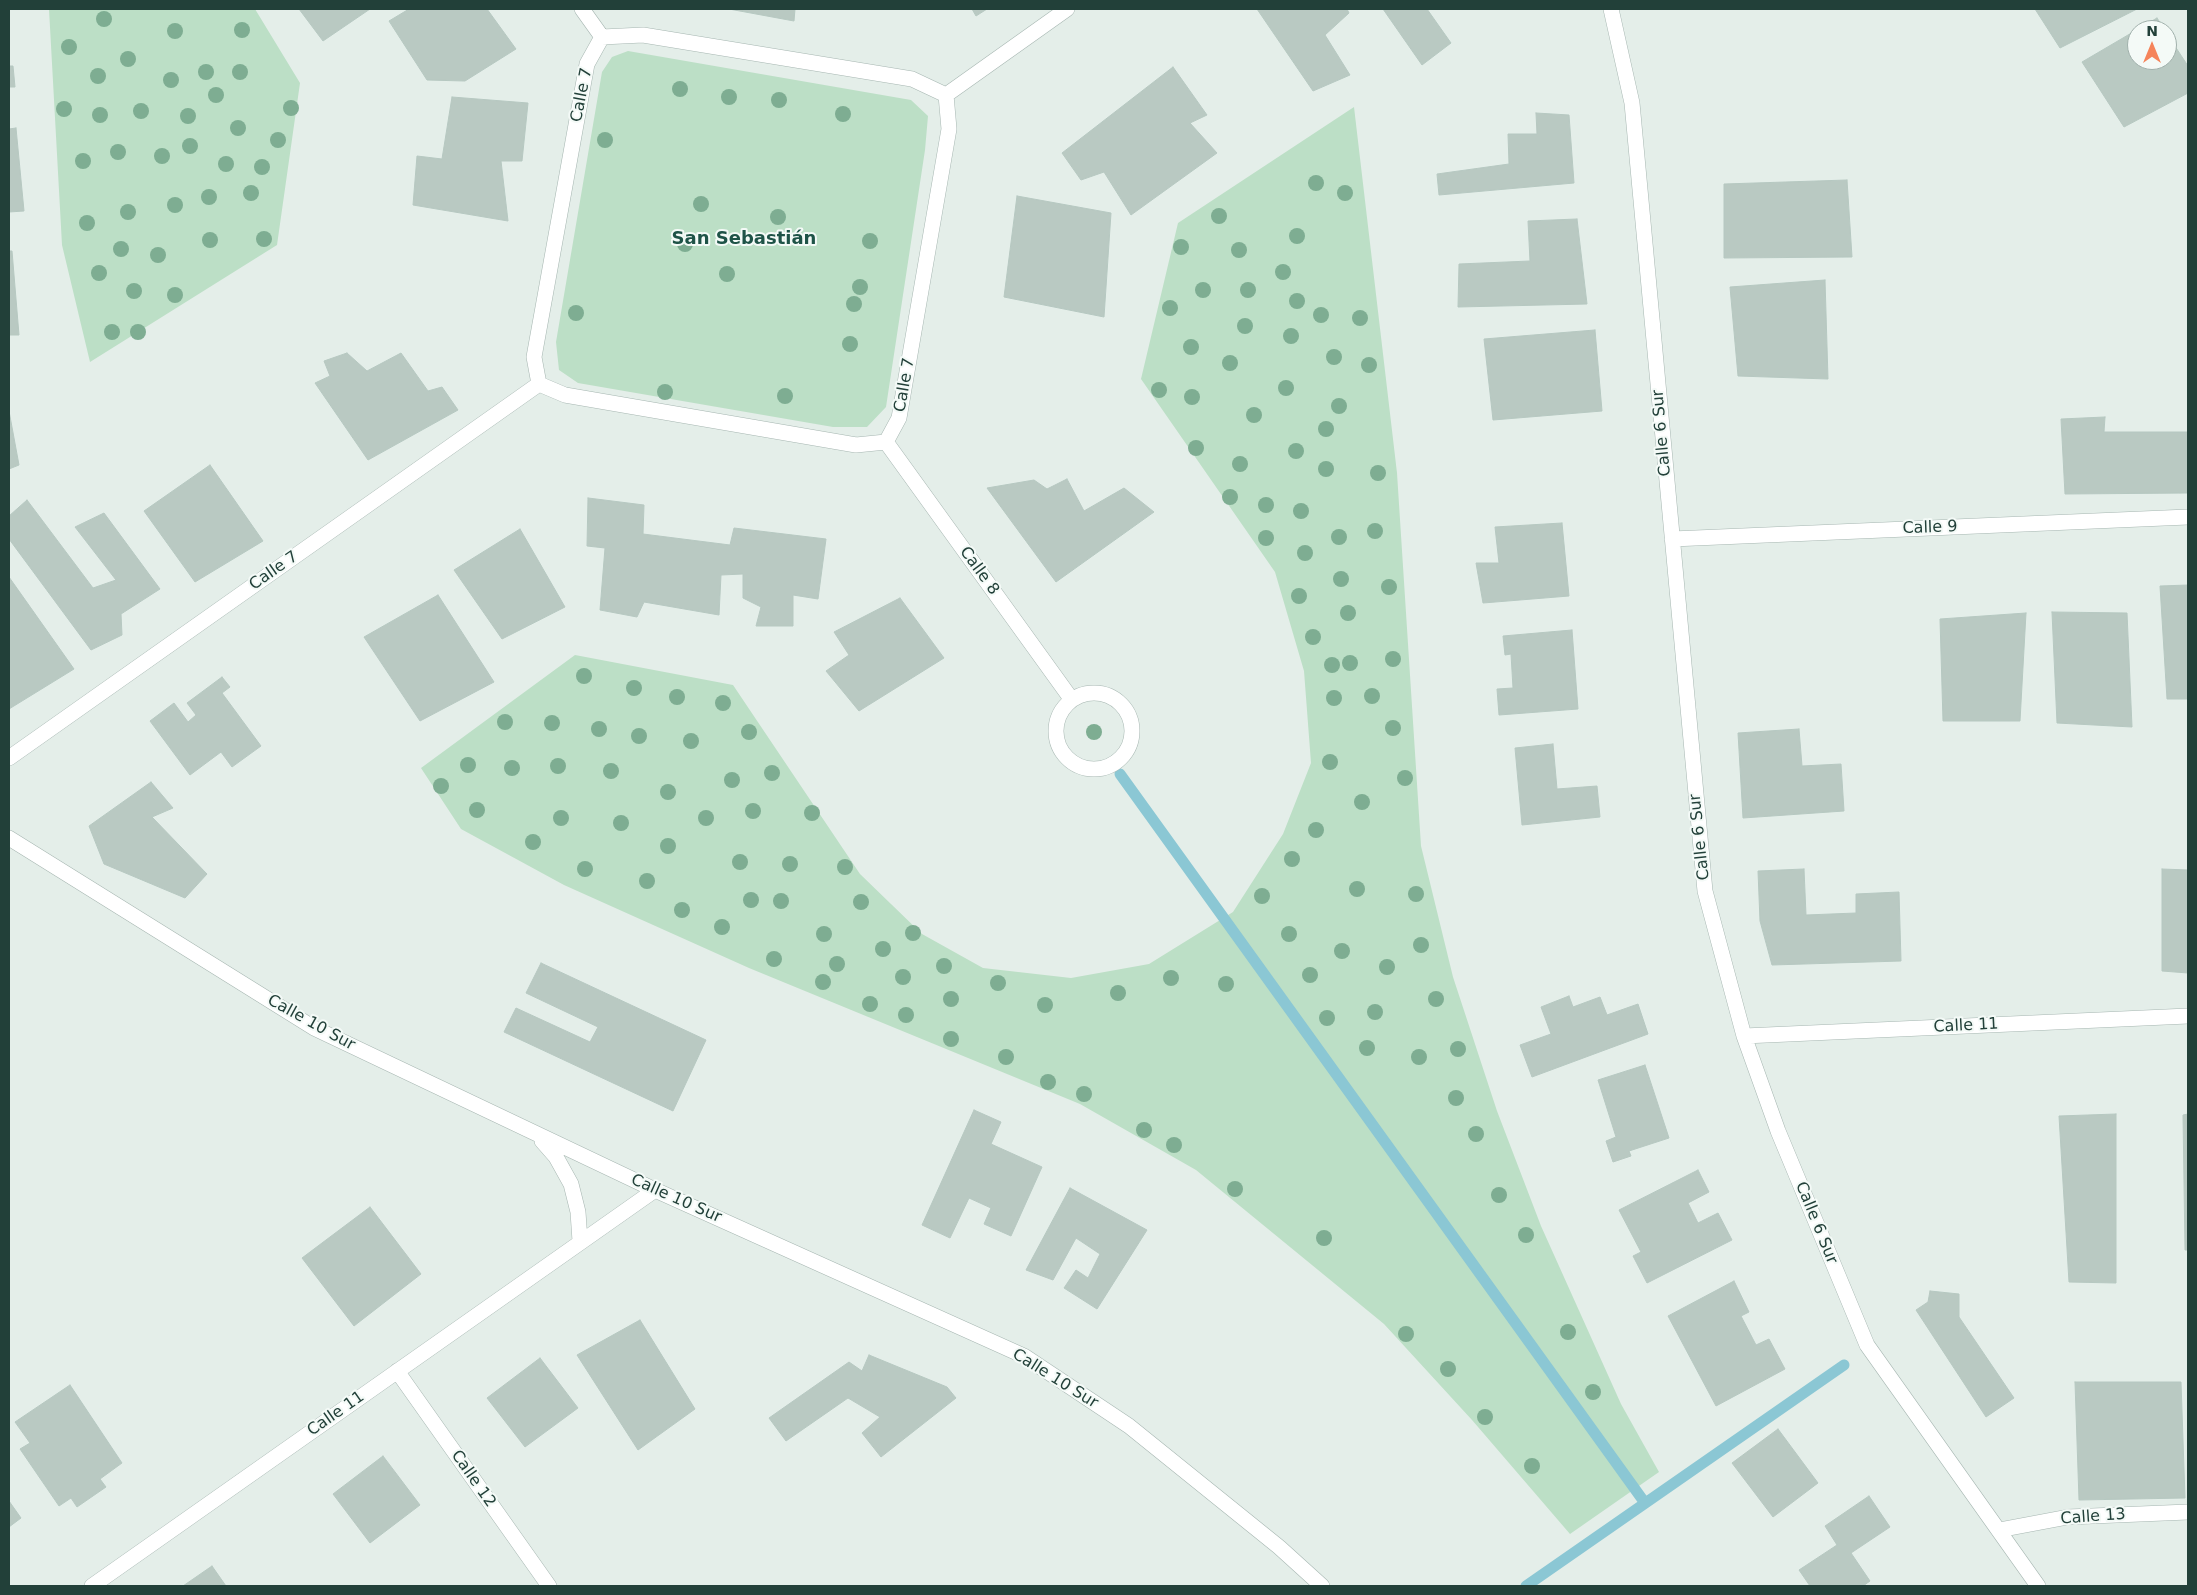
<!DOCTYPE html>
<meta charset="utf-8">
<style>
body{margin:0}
#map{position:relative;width:2197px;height:1595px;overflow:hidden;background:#e4eee9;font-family:"DejaVu Sans",sans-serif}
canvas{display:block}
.frame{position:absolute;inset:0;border:10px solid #224039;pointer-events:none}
.north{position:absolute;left:2127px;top:20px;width:50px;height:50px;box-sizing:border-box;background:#f4faf7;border:1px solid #a0b0ab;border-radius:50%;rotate:0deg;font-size:14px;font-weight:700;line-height:20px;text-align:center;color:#224039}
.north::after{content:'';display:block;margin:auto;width:18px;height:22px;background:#f5845a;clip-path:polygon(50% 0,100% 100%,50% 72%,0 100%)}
</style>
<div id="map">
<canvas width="2197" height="1595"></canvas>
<div class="frame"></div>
<div class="north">N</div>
</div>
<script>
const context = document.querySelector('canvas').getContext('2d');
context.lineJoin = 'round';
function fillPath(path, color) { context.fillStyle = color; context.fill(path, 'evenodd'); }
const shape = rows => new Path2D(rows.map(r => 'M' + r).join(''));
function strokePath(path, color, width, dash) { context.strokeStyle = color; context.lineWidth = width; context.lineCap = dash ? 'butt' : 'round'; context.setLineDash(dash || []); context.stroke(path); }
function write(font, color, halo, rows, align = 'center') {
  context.font = font + ' "DejaVu Sans",sans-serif'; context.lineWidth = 4; context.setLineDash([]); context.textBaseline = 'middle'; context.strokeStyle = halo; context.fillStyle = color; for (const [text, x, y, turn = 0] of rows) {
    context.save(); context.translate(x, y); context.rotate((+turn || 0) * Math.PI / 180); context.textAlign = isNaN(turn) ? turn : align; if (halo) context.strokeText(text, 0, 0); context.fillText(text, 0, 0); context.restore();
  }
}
fillPath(shape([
 [49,9,255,9,300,83,277,245,90,362,62,245],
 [628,51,911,100,928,116,925,150,886,407,867,427,833,427,578,383,559,370,556,342,602,72,612,57],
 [1354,107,1397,473,1421,846,1453,977,1497,1111,1541,1226,1621,1404,1659,1472,1570,1534,1472,1420,1384,1324,1196,1170,1080,1104,749,968,564,885,461,829,421,768,575,655,733,685,860,874,922,934,983,968,1071,978,1149,964,1233,912,1283,834,1311,763,1304,671,1275,572,1141,379,1178,223]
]), '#bcdfc6');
strokePath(shape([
 [1120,774,1645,1503],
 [1526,1586,1844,1365]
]), '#8bc7d4', 11);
const building = shape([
 [299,9,370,9,323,41,299,9],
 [409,9,487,9,516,49,465,81,427,80,389,21,409,9],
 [729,9,795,9,794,21,729,9],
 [972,9,987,9,976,16,972,9],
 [1257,9,1347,9,1349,13,1325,35,1350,75,1313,91,1257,9],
 [1383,9,1427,9,1451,43,1422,65,1383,9],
 [2035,9,2137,9,2060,48,2035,9],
 [2157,18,2165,30,2137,30,2137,60,2167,60,2167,34,2188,66,2188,93,2124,127,2082,62,2157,18],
 [9,66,13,66,15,87,9,87,9,66],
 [1173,67,1207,115,1190,123,1217,153,1131,215,1104,172,1081,180,1062,153,1173,67],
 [452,97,528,103,522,161,501,161,508,221,413,205,417,156,442,159,452,97],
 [1536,113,1569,115,1574,183,1439,195,1437,174,1509,164,1508,134,1537,134,1536,113],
 [16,128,24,211,9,212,9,129,16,128],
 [1847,180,1852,257,1724,258,1724,184,1847,180],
 [1017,196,1111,213,1104,317,1004,297,1017,196],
 [1577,219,1587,304,1458,307,1459,264,1530,261,1528,221,1577,219],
 [9,251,12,251,19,335,9,335,9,251],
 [1825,280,1828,379,1738,376,1730,287,1825,280],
 [1595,330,1602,411,1493,420,1484,339,1595,330],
 [347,353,367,371,401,353,428,391,442,387,458,410,368,460,315,383,330,376,324,361,347,353],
 [9,411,19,465,9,469,9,411],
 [2105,417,2104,432,2188,432,2188,493,2065,494,2061,419,2105,417],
 [210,465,263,541,195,582,144,511,210,465],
 [1067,479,1084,511,1124,488,1154,512,1056,582,987,488,1034,480,1047,489,1067,479],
 [588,498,644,505,643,534,730,545,734,528,826,539,818,599,793,595,793,626,756,626,761,607,743,598,743,574,721,575,719,615,644,602,637,617,600,610,605,548,587,546,588,498],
 [27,500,93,588,116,580,75,527,104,513,160,589,121,614,122,635,91,650,9,539,9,516,27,500],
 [1562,523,1569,596,1483,603,1476,563,1499,563,1495,527,1562,523],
 [520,529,565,607,502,639,454,570,520,529],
 [9,577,74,669,9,709,9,577],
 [2188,585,2188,699,2167,699,2160,586,2188,585],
 [438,595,494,682,420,721,364,637,438,595],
 [900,598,944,658,859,711,826,671,849,655,834,632,900,598],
 [2052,612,2127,613,2132,727,2057,723,2052,612],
 [2026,613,2020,721,1943,721,1940,619,2026,613],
 [1572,630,1578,709,1499,715,1497,689,1513,688,1511,654,1505,655,1503,636,1572,630],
 [222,677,230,687,222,693,261,746,232,767,221,752,190,775,150,721,174,703,188,722,196,715,187,703,222,677],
 [1799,729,1802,766,1841,764,1844,811,1743,818,1738,733,1799,729],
 [1553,744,1557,789,1597,786,1600,817,1522,825,1515,748,1553,744],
 [151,782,173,808,152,817,207,874,185,898,104,864,89,826,151,782],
 [1804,869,1806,915,1856,913,1856,894,1899,892,1901,961,1772,965,1760,921,1758,871,1804,869],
 [2162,869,2188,870,2188,973,2162,971,2162,869],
 [541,963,706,1040,673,1111,504,1032,516,1008,590,1042,598,1027,526,993,541,963],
 [1569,996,1573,1007,1600,997,1607,1015,1638,1004,1648,1034,1532,1077,1520,1045,1551,1034,1541,1007,1569,996],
 [1645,1065,1669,1138,1629,1151,1631,1156,1613,1162,1606,1141,1616,1137,1598,1080,1645,1065],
 [974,1110,1001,1122,991,1144,1042,1167,1011,1236,984,1224,991,1208,969,1198,950,1238,922,1225,974,1110],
 [2116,1114,2116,1283,2069,1282,2059,1116,2116,1114],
 [2188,1114,2188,1250,2185,1250,2183,1115,2188,1114],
 [1698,1170,1709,1192,1688,1203,1698,1223,1718,1213,1732,1240,1647,1283,1633,1256,1641,1252,1619,1210,1698,1170],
 [1070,1188,1147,1230,1097,1309,1064,1288,1076,1270,1088,1278,1100,1254,1076,1238,1053,1280,1026,1270,1070,1188],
 [370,1207,421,1274,354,1326,302,1258,370,1207],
 [1734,1281,1749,1312,1741,1316,1756,1345,1769,1339,1785,1369,1716,1406,1668,1316,1734,1281],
 [1930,1291,1959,1294,1959,1317,2014,1398,1986,1417,1916,1310,1928,1302,1930,1291],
 [640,1320,695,1409,638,1450,577,1355,640,1320],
 [869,1355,947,1387,956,1398,881,1457,862,1433,880,1417,848,1398,786,1441,769,1418,849,1362,862,1371,869,1355],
 [540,1358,578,1408,525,1447,487,1398,540,1358],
 [2075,1382,2181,1382,2185,1498,2079,1500,2075,1382],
 [70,1385,122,1463,100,1479,106,1487,77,1507,71,1498,59,1506,20,1449,30,1443,15,1422,70,1385],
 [1778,1429,1818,1483,1773,1517,1732,1463,1778,1429],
 [383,1456,420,1505,370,1543,333,1494,383,1456],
 [1869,1496,1890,1527,1851,1553,1870,1581,1863,1586,1810,1586,1799,1570,1837,1545,1825,1526,1869,1496],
 [9,1501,21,1518,9,1527,9,1501],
 [212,1566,226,1586,183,1586,212,1566]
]);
fillPath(building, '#b9c9c2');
strokePath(building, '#b6c8c1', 1);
const minor = shape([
 [582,9,602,37],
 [1611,9,1632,103,1705,891,1744,1036,1778,1131,1867,1345,2038,1586],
 [602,37,643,35,912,79,946,95],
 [946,95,1067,9],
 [539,384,534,357,587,64,602,37],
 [539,384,565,395,856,445,886,442],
 [886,442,899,418,949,129,946,95],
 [886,442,1072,700],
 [1672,539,2188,517],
 '1056 731a38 38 0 1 1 76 0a38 38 0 1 1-76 0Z',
 [9,758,539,384],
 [9,838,314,1028,655,1190,1024,1356,1129,1426,1279,1547,1322,1586],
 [1744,1036,2188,1016],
 [542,1141,556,1157,571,1184,578,1212,580,1241],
 [397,1371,549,1586],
 [1999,1530,2068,1517,2188,1512],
 [92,1586,655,1190]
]);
strokePath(minor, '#a6b6b1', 16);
strokePath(minor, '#fff', 15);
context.fillStyle = '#7ead92';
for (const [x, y] of [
 [104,19],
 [242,30],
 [175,31],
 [69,47],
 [128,59],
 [206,72],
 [240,72],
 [98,76],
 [171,80],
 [680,89],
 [216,95],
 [729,97],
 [779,100],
 [291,108],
 [64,109],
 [141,111],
 [843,114],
 [100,115],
 [188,116],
 [238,128],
 [278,140],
 [605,140],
 [190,146],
 [118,152],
 [162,156],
 [83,161],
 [226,164],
 [262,167],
 [1316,183],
 [251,193],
 [1345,193],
 [209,197],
 [701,204],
 [175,205],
 [128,212],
 [1219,216],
 [778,217],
 [87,223],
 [1297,236],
 [264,239],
 [210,240],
 [870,241],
 [685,244],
 [1181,247],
 [121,249],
 [1239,250],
 [158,255],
 [1283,272],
 [99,273],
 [727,274],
 [860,287],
 [1203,290],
 [1248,290],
 [134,291],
 [175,295],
 [1297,301],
 [854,304],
 [1170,308],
 [576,313],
 [1321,315],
 [1360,318],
 [1245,326],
 [112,332],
 [138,332],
 [1291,336],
 [850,344],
 [1191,347],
 [1334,357],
 [1230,363],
 [1369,365],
 [1286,388],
 [1159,390],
 [665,392],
 [785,396],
 [1192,397],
 [1339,406],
 [1254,415],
 [1326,429],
 [1196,448],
 [1296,451],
 [1240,464],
 [1326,469],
 [1378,473],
 [1230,497],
 [1266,505],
 [1301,511],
 [1375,531],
 [1339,537],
 [1266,538],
 [1305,553],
 [1341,579],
 [1389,587],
 [1299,596],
 [1348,613],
 [1313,637],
 [1393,659],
 [1350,663],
 [1332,665],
 [584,676],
 [634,688],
 [1372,696],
 [677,697],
 [1334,698],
 [723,703],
 [505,722],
 [552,723],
 [1393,728],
 [599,729],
 [749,732],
 [1094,732],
 [639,736],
 [691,741],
 [1330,762],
 [468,765],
 [558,766],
 [512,768],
 [611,771],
 [772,773],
 [1405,778],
 [732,780],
 [441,786],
 [668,792],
 [1362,802],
 [477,810],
 [753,811],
 [812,813],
 [561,818],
 [706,818],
 [621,823],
 [1316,830],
 [533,842],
 [668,846],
 [1292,859],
 [740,862],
 [790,864],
 [845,867],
 [585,869],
 [647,881],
 [1357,889],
 [1416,894],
 [1262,896],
 [751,900],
 [781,901],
 [861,902],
 [682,910],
 [722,927],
 [913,933],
 [824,934],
 [1289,934],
 [1421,945],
 [883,949],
 [1342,951],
 [774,959],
 [837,964],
 [944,966],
 [1387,967],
 [1310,975],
 [903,977],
 [1171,978],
 [823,982],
 [998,983],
 [1226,984],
 [1118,993],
 [951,999],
 [1436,999],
 [870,1004],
 [1045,1005],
 [1375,1012],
 [906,1015],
 [1327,1018],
 [951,1039],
 [1367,1048],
 [1458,1049],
 [1006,1057],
 [1419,1057],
 [1048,1082],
 [1084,1094],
 [1456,1098],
 [1144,1130],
 [1476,1134],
 [1174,1145],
 [1235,1189],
 [1499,1195],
 [1526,1235],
 [1324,1238],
 [1568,1332],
 [1406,1334],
 [1448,1369],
 [1593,1392],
 [1485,1417],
 [1532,1466]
]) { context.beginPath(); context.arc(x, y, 8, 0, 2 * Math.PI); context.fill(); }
write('16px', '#224039', '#f4faf7', [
 ["Calle 7",582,95,-79],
 ["Calle 7",905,385,-80],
 ["Calle 6 Sur",1662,433,-95],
 ["Calle 9",1930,528,-2],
 ["Calle 7",274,571,-35],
 ["Calle 8",979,571,54],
 ["Calle 6 Sur",1700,837,-96],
 ["Calle 10 Sur",311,1023,29],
 ["Calle 11",1966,1026,-3],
 ["Calle 10 Sur",676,1199,24],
 ["Calle 6 Sur",1816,1223,68],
 ["Calle 10 Sur",1055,1379,32],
 ["Calle 11",336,1414,-35],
 ["Calle 12",473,1479,55],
 ["Calle 13",2093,1517,-4]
]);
write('bold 18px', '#1e5347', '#f4faf7', [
 ["San Sebastián",744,239]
]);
</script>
